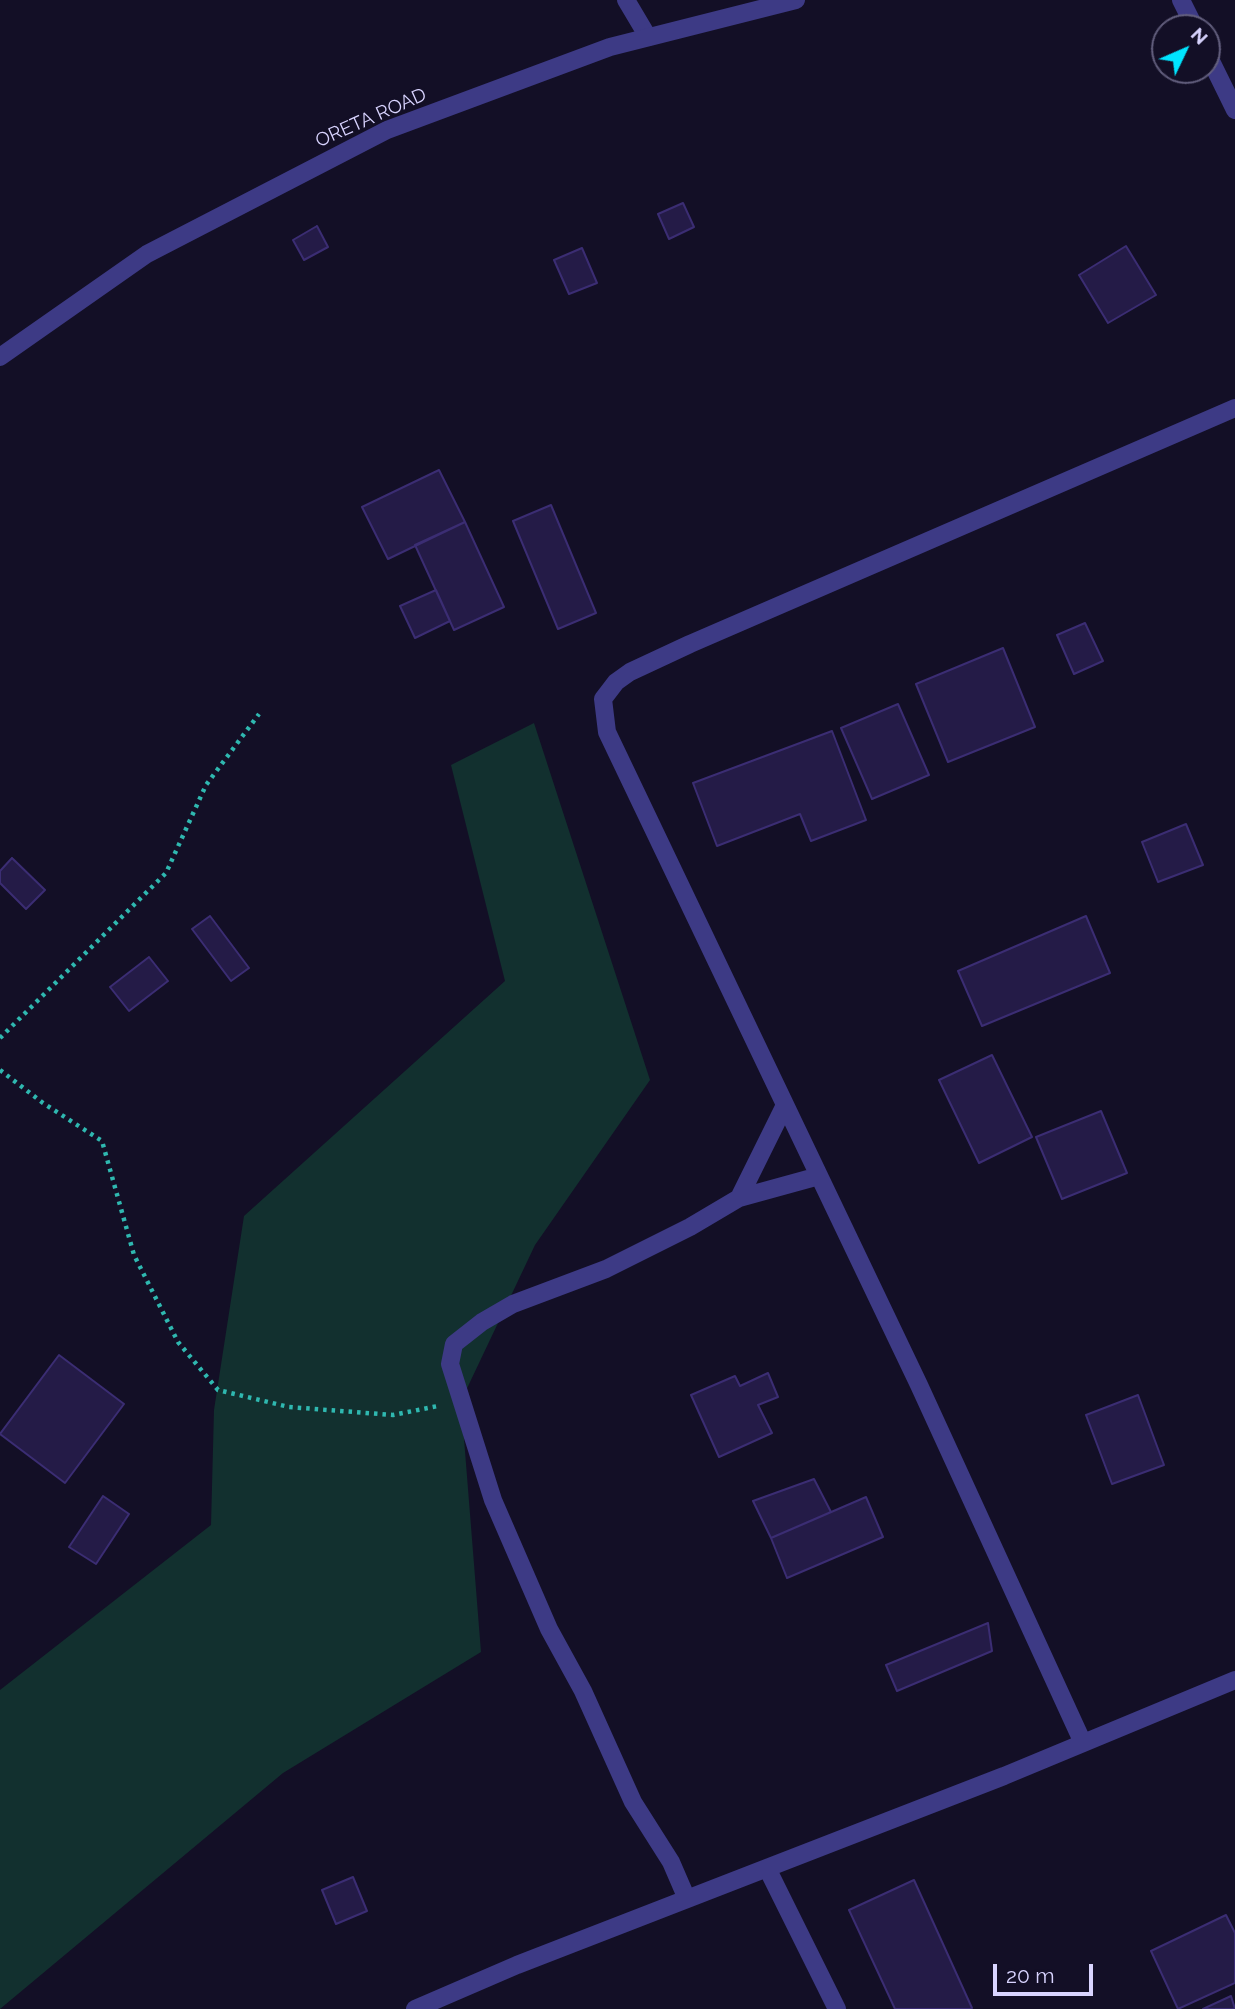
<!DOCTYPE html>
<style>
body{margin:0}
#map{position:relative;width:1235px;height:2009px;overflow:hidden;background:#130f26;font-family:Raleway,sans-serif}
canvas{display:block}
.north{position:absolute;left:1151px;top:14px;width:70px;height:70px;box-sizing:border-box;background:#130f26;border:2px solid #625e7d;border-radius:50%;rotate:46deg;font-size:19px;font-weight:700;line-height:28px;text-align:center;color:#d9d4ff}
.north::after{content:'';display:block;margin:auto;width:24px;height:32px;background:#00e5ff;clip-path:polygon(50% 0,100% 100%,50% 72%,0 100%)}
.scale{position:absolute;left:993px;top:1964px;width:100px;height:32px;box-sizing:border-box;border:4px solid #d9d4ff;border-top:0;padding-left:9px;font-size:21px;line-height:24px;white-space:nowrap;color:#d9d4ff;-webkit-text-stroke:5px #130f26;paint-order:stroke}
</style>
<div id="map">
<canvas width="1235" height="2009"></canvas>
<div class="north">N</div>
<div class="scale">20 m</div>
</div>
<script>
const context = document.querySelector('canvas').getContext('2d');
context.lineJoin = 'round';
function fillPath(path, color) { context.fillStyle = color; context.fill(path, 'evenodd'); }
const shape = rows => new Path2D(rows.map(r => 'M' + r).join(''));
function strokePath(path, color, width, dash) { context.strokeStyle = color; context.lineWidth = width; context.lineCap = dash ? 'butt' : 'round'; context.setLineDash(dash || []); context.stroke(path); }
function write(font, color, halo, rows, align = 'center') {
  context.font = font + ' Raleway,sans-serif'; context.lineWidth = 5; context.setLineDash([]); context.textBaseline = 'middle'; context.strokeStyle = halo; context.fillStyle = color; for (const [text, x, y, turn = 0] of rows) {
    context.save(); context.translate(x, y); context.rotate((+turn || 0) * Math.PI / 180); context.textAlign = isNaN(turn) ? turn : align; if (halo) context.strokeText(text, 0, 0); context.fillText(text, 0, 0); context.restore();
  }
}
fillPath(shape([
 [534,723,650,1080,535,1245,461,1401,481,1652,283,1773,0,2009,0,1690,211,1525,214,1410,244,1216,505,981,451,765]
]), '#12302f');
const building = shape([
 [683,203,694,227,669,239,658,214,683,203],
 [317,226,328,247,304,260,293,240,317,226],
 [1126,246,1156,295,1108,323,1079,275,1126,246],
 [582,248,597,283,569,294,554,260,582,248],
 [439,470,465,522,388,559,362,507,439,470],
 [551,505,596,613,558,629,513,521,551,505],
 [465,522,504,607,454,630,415,545,465,522],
 [436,590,450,621,415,638,400,606,436,590],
 [1085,623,1103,661,1074,674,1057,635,1085,623],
 [1003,648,1035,727,948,762,916,684,1003,648],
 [898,704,929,775,872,799,841,728,898,704],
 [832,731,866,820,811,841,800,814,717,846,693,783,832,731],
 [1186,824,1203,865,1158,882,1142,842,1186,824],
 [12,858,45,890,26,909,0,883,0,871,12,858],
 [210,916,249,968,231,981,192,929,210,916],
 [1086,916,1110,973,982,1026,958,971,1086,916],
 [149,957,168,981,129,1011,110,987,149,957],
 [992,1055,1032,1137,979,1163,939,1080,992,1055],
 [1101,1111,1127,1173,1062,1199,1036,1137,1101,1111],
 [59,1355,124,1404,65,1483,0,1434,59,1355],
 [768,1373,778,1397,758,1405,772,1433,719,1457,691,1395,735,1376,740,1386,768,1373],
 [1138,1395,1164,1465,1112,1484,1086,1415,1138,1395],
 [814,1479,831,1512,771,1538,753,1501,814,1479],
 [103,1496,129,1514,96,1564,69,1547,103,1496],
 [866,1497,883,1537,787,1578,771,1538,866,1497],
 [988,1623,992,1651,897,1691,886,1665,988,1623],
 [353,1877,367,1911,336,1924,322,1890,353,1877],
 [914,1880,972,2008,971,2009,895,2009,849,1910,914,1880],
 [1226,1915,1235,1933,1235,1983,1178,2009,1151,1951,1226,1915],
 [1231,1996,1235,2009,1203,2009,1231,1996]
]);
fillPath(building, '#241b47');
strokePath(building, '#3b2d73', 2);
strokePath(shape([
 [0,1038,166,873,206,785,259,714],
 [0,1070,43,1103,102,1141,134,1255,178,1342,218,1390,289,1407,393,1415,438,1406]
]), '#2fb8b0', 4.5, [3.5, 5]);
strokePath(shape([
 [626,0,648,37],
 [1181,0,1195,28],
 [1207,53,1235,110],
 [739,1198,785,1105],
 [1083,1743,919,1385,607,732,603,699,616,682,630,672,690,644,1235,408],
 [767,1868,837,2009],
 [687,1899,671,1862,633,1802,583,1691,549,1629,493,1500,450,1364,454,1344,482,1322,513,1304,606,1269,690,1227,739,1198,819,1176],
 [415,2009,517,1965,1004,1776,1235,1680]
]), '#3d3a85', 18);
strokePath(shape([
 [0,357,147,254,387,130,610,47,796,0]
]), '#3d3a85', 18);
write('19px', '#d9d4ff', '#130f26', [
 ["ORETA ROAD",371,118,-24]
]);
</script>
